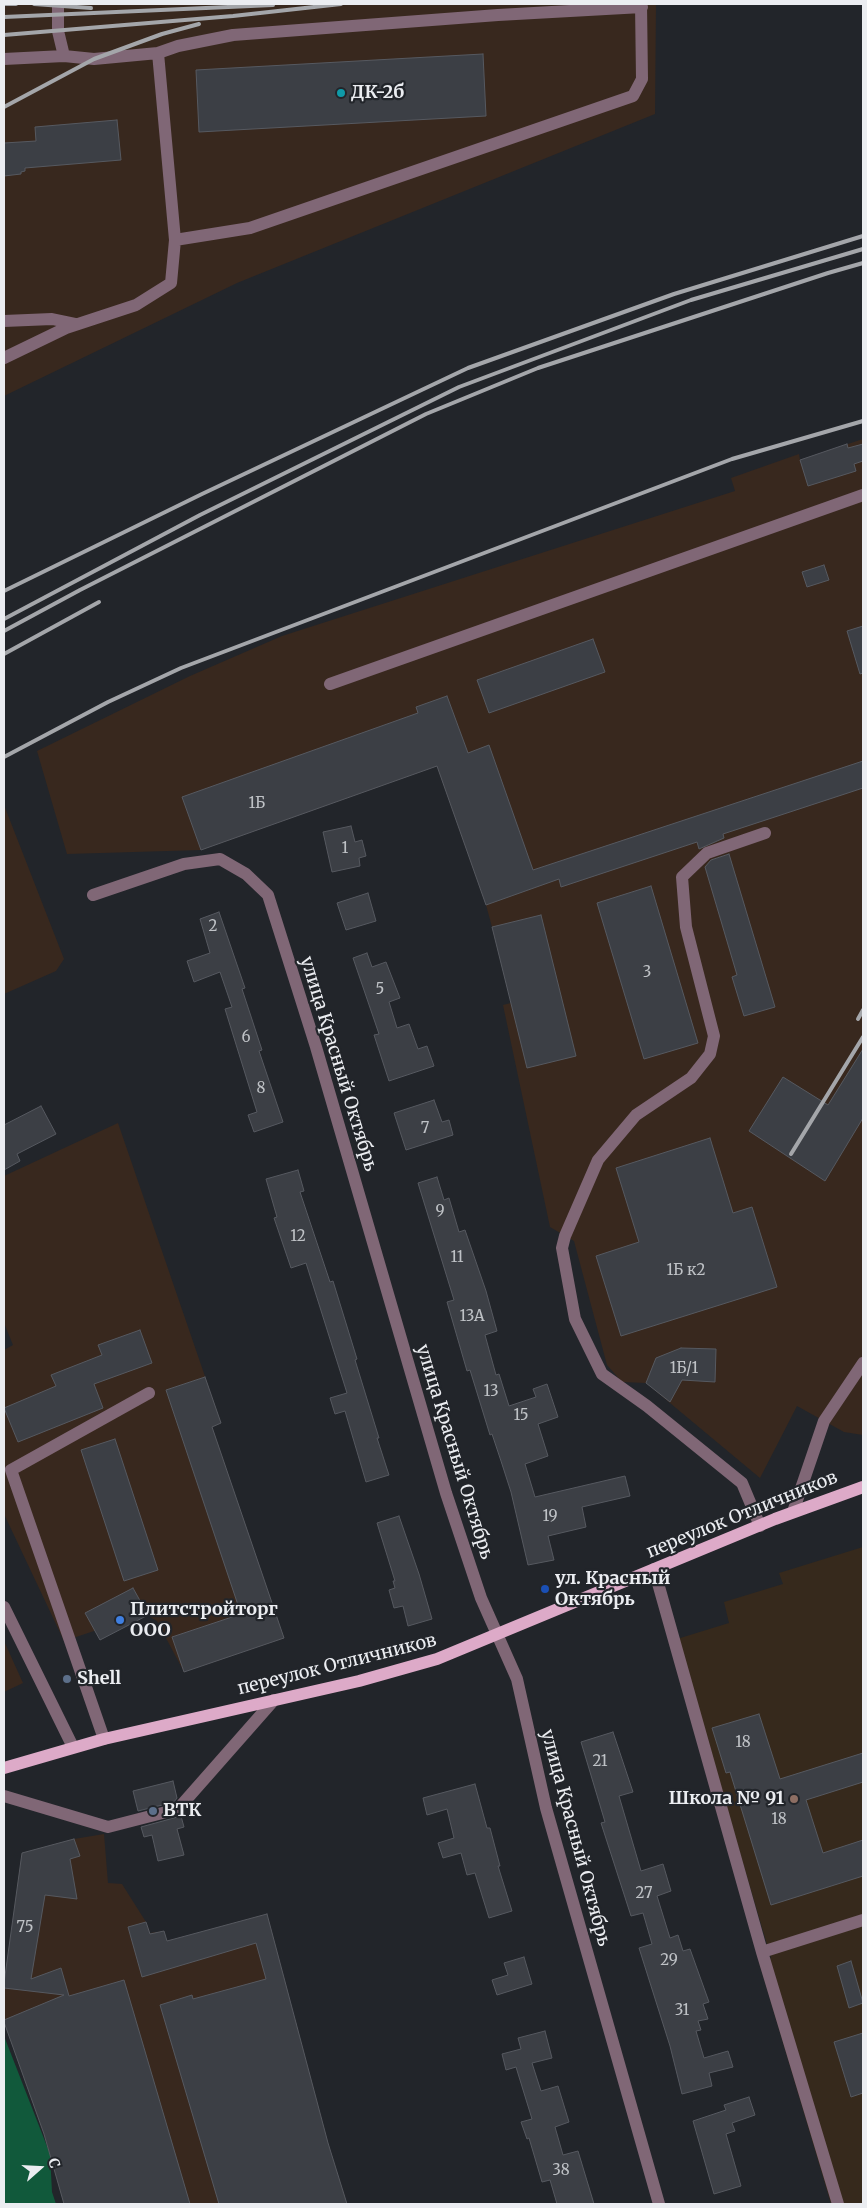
<!DOCTYPE html>
<meta charset="utf-8">
<style>
body{margin:0}
#map{position:relative;width:867px;height:2208px;overflow:hidden;background:#22252a;font-family:Merriweather,serif}
canvas{display:block}
.frame{position:absolute;inset:0;border:5px solid #ebedf1;pointer-events:none}
.north{position:absolute;left:15px;top:2143px;width:50px;height:50px;-webkit-text-stroke:4px #22252a;paint-order:stroke;rotate:71deg;font-size:14px;font-weight:700;line-height:20px;text-align:center;color:#ebedf1}
.north::after{content:'';display:block;margin:auto;width:18px;height:22px;background:#ebedf1;clip-path:polygon(50% 0,100% 100%,50% 72%,0 100%)}
</style>
<div id="map">
<canvas width="867" height="2208"></canvas>
<div class="frame"></div>
<div class="north">С</div>
</div>
<script>
const context = document.querySelector('canvas').getContext('2d');
context.lineJoin = 'round';
function fillPath(path, color) { context.fillStyle = color; context.fill(path, 'evenodd'); }
const shape = rows => new Path2D(rows.map(r => 'M' + r).join(''));
function strokePath(path, color, width, dash) { context.strokeStyle = color; context.lineWidth = width; context.lineCap = dash ? 'butt' : 'round'; context.setLineDash(dash || []); context.stroke(path); }
function write(font, color, halo, rows, align = 'center') {
  context.font = font + ' Merriweather,serif'; context.lineWidth = 4.5; context.setLineDash([]); context.textBaseline = 'middle'; context.strokeStyle = halo; context.fillStyle = color; for (const [text, x, y, turn = 0] of rows) {
    context.save(); context.translate(x, y); context.rotate((+turn || 0) * Math.PI / 180); context.textAlign = isNaN(turn) ? turn : align; if (halo) context.strokeText(text, 0, 0); context.fillText(text, 0, 0); context.restore();
  }
}
fillPath(shape([
 [4,4,656,4,655,114,237,283,4,396],
 [863,439,863,1435,844,1432,797,1406,760,1478,646,1383,622,1382,607,1365,574,1241,550,1227,503,1005,511,1003,492,927,486,905,437,766,201,850,67,854,37,751,190,676,282,636,735,491,731,478,799,454,800,460],
 [4,805,64,959,56,971,4,994],
 [118,1123,221,1423,212,1427,284,1638,184,1672,157,1621,145,1614,64,1641,4,1514,4,1350,13,1345,4,1323,4,1176],
 [4,1641,23,1683,4,1692],
 [104,1834,108,1883,122,1884,146,1922,150,1933,164,1931,167,1941,267,1914,328,2143,347,2204,64,2204,44,2134,4,2022,4,1983,22,1853,74,1839]
]), '#38281e');
fillPath(shape([
 [863,1547,863,2204,831,2204,759,1962,771,1958,677,1639,729,1623,724,1602,783,1584,779,1573]
]), '#36291c');
fillPath(shape([
 [4,2036,50,2154,52,2192,56,2204,4,2204]
]), '#11593b');
const building = shape([
 [483,54,486,116,199,132,196,70,483,54],
 [117,120,121,160,25,168,25,171,21,172,21,174,4,176,4,143,36,141,35,127,117,120],
 [847,444,848,448,863,444,863,461,854,464,856,471,808,486,800,460,847,444],
 [824,565,829,580,807,587,802,572,824,565],
 [863,626,863,673,860,674,847,631,863,626],
 [593,639,605,672,489,713,477,680,593,639],
 [447,696,468,753,489,745,533,870,863,761,863,788,723,834,724,838,699,849,697,842,561,887,559,879,486,905,437,766,201,850,182,797,418,713,416,707,447,696],
 [351,826,355,842,362,840,366,856,359,858,360,866,332,872,323,832,351,826],
 [729,854,775,1007,744,1016,732,977,737,975,705,867,711,860,729,854],
 [651,886,698,1043,644,1059,597,903,651,886],
 [368,893,376,921,346,930,337,903,368,893],
 [219,912,245,988,242,989,262,1050,259,1051,283,1122,254,1132,248,1115,257,1112,225,1009,232,1007,220,972,194,982,187,961,210,953,200,919,219,912],
 [541,915,576,1056,527,1068,492,927,541,915],
 [367,953,372,967,386,962,400,998,389,1002,397,1028,409,1024,418,1049,427,1046,434,1066,389,1081,374,1035,379,1034,353,958,367,953],
 [863,1049,863,1118,825,1181,749,1131,783,1077,828,1105,863,1049],
 [434,1100,442,1122,449,1120,453,1135,406,1150,394,1113,434,1100],
 [41,1106,56,1134,17,1154,20,1161,4,1170,4,1125,41,1106],
 [710,1138,733,1213,752,1207,777,1287,621,1336,596,1256,639,1242,616,1168,710,1138],
 [298,1170,304,1191,300,1192,330,1282,333,1281,357,1359,355,1360,379,1438,377,1438,389,1475,366,1482,345,1411,335,1414,330,1398,347,1393,306,1263,291,1268,274,1218,277,1217,266,1179,298,1170],
 [437,1177,444,1200,449,1198,459,1232,465,1230,486,1291,497,1331,485,1335,496,1375,499,1374,509,1406,536,1397,533,1389,547,1384,558,1417,538,1424,548,1456,525,1464,535,1497,625,1476,630,1496,582,1507,586,1527,548,1536,554,1560,528,1565,511,1492,501,1461,492,1434,490,1435,470,1370,467,1371,447,1302,454,1300,418,1183,437,1177],
 [140,1330,152,1363,94,1384,103,1408,18,1442,4,1408,56,1386,51,1375,102,1355,98,1345,140,1330],
 [681,1348,716,1349,715,1382,682,1380,670,1402,646,1383,656,1358,681,1348],
 [205,1377,221,1423,212,1427,284,1638,184,1672,172,1637,241,1614,166,1390,205,1377],
 [115,1439,158,1570,124,1581,81,1450,115,1439],
 [399,1516,419,1574,432,1619,408,1626,403,1606,394,1608,389,1590,395,1588,393,1581,395,1581,377,1523,399,1516],
 [133,1588,148,1615,100,1640,85,1613,133,1588],
 [759,1714,780,1779,863,1753,863,1782,806,1800,823,1853,863,1840,863,1876,771,1905,730,1772,726,1773,712,1728,759,1714],
 [613,1732,633,1792,619,1796,641,1871,663,1864,671,1891,657,1896,670,1938,678,1935,683,1951,690,1949,709,2002,703,2004,708,2019,698,2021,701,2030,696,2031,704,2058,728,2051,733,2067,709,2073,712,2086,682,2094,670,2046,639,1948,652,1944,643,1913,631,1916,601,1823,605,1822,581,1742,613,1732],
 [173,1781,177,1798,174,1802,138,1811,133,1791,173,1781],
 [475,1784,487,1828,490,1828,500,1866,498,1866,512,1911,489,1918,475,1873,467,1875,461,1853,443,1858,438,1843,454,1838,447,1809,427,1815,423,1798,475,1784],
 [181,1816,184,1827,177,1829,184,1855,158,1861,152,1835,144,1837,141,1827,181,1816],
 [74,1839,80,1856,70,1859,77,1899,45,1895,31,1979,61,1968,69,1996,124,1980,190,2204,64,2204,44,2134,4,2022,4,2020,64,1995,4,1988,4,1983,22,1853,74,1839],
 [267,1914,328,2143,347,2204,219,2204,160,2005,192,1995,193,1999,266,1979,256,1943,142,1977,128,1927,146,1922,150,1934,164,1931,167,1941,267,1914],
 [524,1957,532,1984,497,1995,492,1980,508,1975,504,1963,524,1957],
 [851,1961,863,2003,849,2008,837,1966,851,1961],
 [545,2031,552,2058,532,2063,541,2091,558,2086,569,2122,555,2127,563,2155,578,2151,594,2204,557,2204,550,2180,542,2182,529,2138,527,2139,521,2122,532,2119,516,2067,506,2070,502,2054,521,2049,518,2038,545,2031],
 [863,2033,863,2093,851,2097,834,2042,863,2033],
 [749,2097,755,2115,732,2123,735,2131,726,2134,741,2186,714,2194,693,2121,726,2110,724,2105,749,2097]
]);
fillPath(building, '#3c3f45');
strokePath(building, '#565960', 1);
strokePath(shape([
 [58,4,58,31,64,56],
 [4,59,64,56,94,59,158,53,178,46,233,35,498,15,642,7],
 [175,240,250,228,633,96,642,79,641,4],
 [4,321,52,319,76,324],
 [4,358,66,328,136,305,171,283,175,240,158,53],
 [330,684,863,495],
 [93,895,184,864,220,859,246,874,268,895,316,1047,446,1493,481,1598,517,1679,546,1808,659,2204],
 [793,1512,824,1421,863,1363],
 [760,1526,742,1483,647,1406,602,1374,575,1319,562,1248,565,1236,598,1160,636,1115,691,1078,710,1054,714,1036,686,927,682,877,707,853,765,833],
 [654,1569,762,1952,838,2204],
 [4,1607,73,1747],
 [104,1739,11,1470,149,1393],
 [4,1796,108,1827,178,1809,274,1700],
 [762,1952,863,1920]
]), '#806776', 12);
strokePath(shape([
 [4,1768,104,1739,359,1681,437,1659,775,1519,863,1487]
]), '#ddaac8', 12);
strokePath(shape([
 [4,4,16,4],
 [34,4,91,8],
 [4,17,273,5],
 [4,35,233,16,341,4],
 [4,107,94,59,162,34,199,24],
 [4,591,202,494,468,368,674,294,863,236],
 [4,619,200,515,459,387,691,300,863,249],
 [4,631,80,590,426,414,538,368,828,273,863,263],
 [4,654,99,602],
 [4,757,108,702,181,668,732,459,863,421],
 [858,1019,863,1010],
 [791,1154,863,1037]
]), '#a4a6aa', 4);
for (const [x, y, r, color] of [
 [341,93,5,"#0f9aa8"],
 [545,1589,5,"#1a4fb4"],
 [120,1620,5,"#3f7fe0"],
 [67,1679,5,"#5c6f8a"],
 [794,1799,5,"#8d6e63"],
 [153,1811,5,"#5c6f8a"]
]) { const dot = new Path2D(); dot.arc(x, y, r, 0, 2 * Math.PI); context.fillStyle = color; context.fill(dot); strokePath(dot, '#22252a', 2); }
write('15px', '#bfc2c6', null, [
 ["1Б",257,804],
 ["1",345,849],
 ["2",213,927],
 ["3",647,973],
 ["5",380,990],
 ["6",246,1038],
 ["8",261,1089],
 ["7",425,1129],
 ["9",440,1212],
 ["12",298,1237],
 ["11",457,1258],
 ["1Б к2",686,1271],
 ["13А",472,1317],
 ["1Б/1",684,1369],
 ["13",491,1392],
 ["15",521,1416],
 ["19",550,1517],
 ["18",743,1743],
 ["21",600,1762],
 ["18",779,1820],
 ["27",644,1894],
 ["75",25,1928],
 ["29",669,1961],
 ["31",682,2011],
 ["38",561,2171]
]);
write('bold 18px', '#ebedf1', '#22252a', [
 ["ДК-2б",351,93],
 ["ул. Красный",555,1579],
 ["Октябрь",555,1600],
 ["Плитстройторг",130,1610],
 ["ООО",130,1631],
 ["Shell",77,1679],
 ["Школа № 91",784,1799,"right"],
 ["ВТК",163,1811]
], 'left');
write('18px', '#ebedf1', '#22252a', [
 ["улица Красный Октябрь",338,1064,73],
 ["улица Красный Октябрь",454,1452,73],
 ["переулок Отличников",742,1515,-22],
 ["переулок Отличников",337,1665,-14],
 ["улица Красный Октябрь",575,1838,75]
]);
</script>
